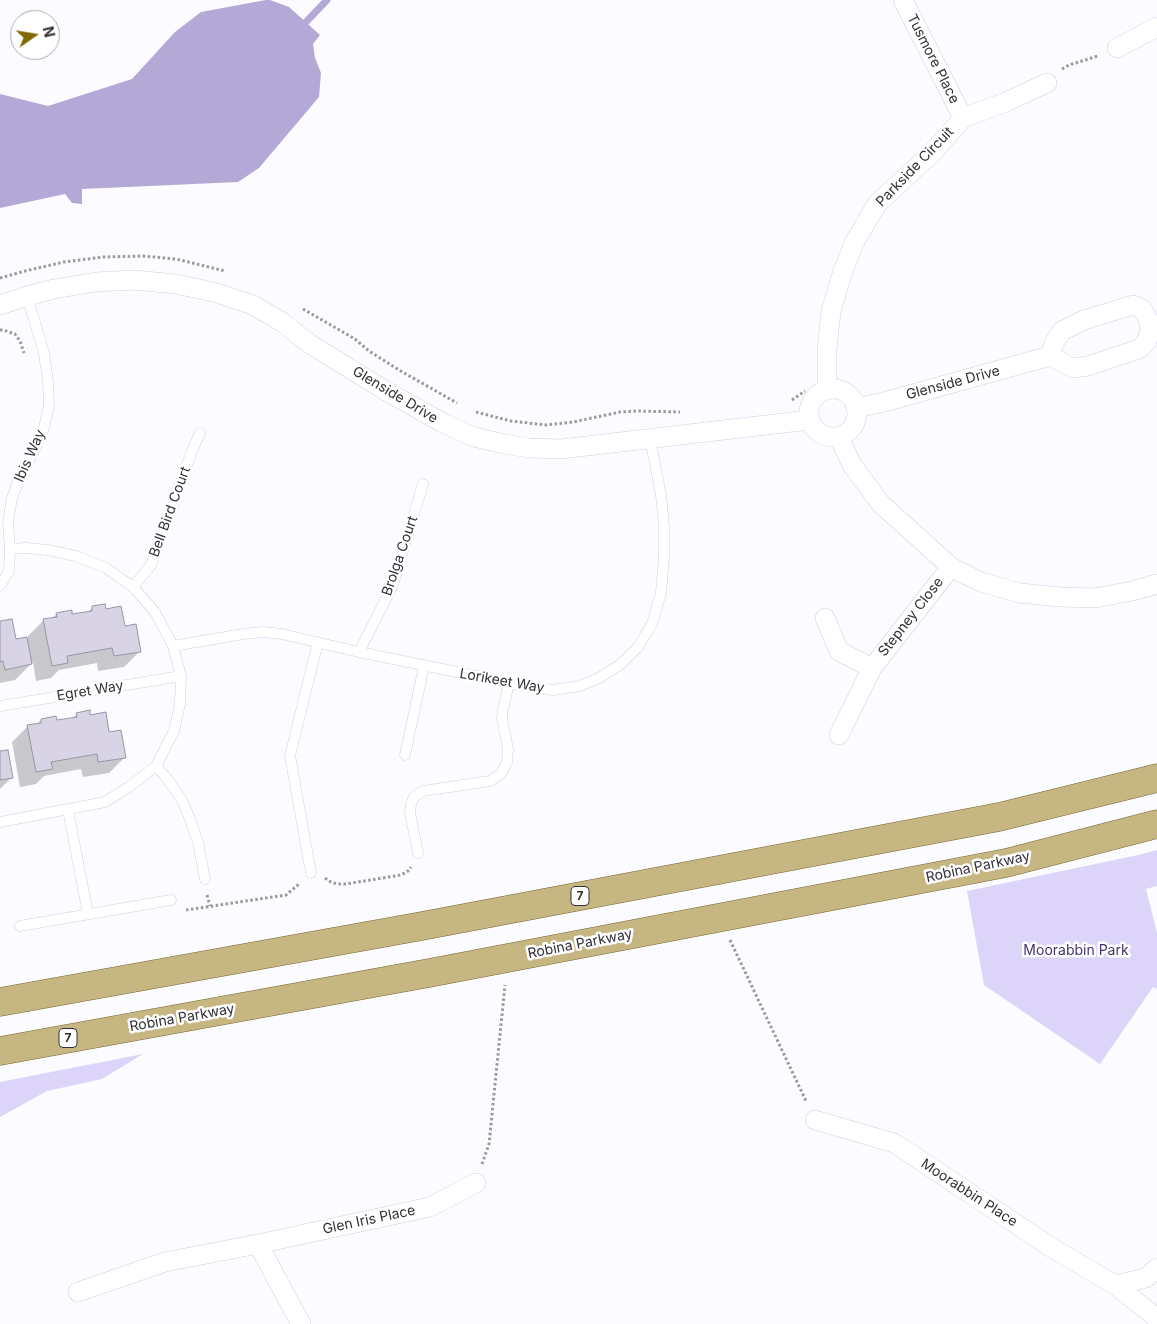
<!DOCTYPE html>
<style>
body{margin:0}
#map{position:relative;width:1157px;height:1324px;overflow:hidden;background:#fcfbff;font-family:Inter,sans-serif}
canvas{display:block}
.north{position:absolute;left:10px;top:10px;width:50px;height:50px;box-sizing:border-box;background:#fff;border:1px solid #adacaf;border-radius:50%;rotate:77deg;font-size:14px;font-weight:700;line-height:20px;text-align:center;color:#313037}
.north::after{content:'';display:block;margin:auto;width:18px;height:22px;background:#826a03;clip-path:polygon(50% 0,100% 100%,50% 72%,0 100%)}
</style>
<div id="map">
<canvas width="1157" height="1324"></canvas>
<div class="north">N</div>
</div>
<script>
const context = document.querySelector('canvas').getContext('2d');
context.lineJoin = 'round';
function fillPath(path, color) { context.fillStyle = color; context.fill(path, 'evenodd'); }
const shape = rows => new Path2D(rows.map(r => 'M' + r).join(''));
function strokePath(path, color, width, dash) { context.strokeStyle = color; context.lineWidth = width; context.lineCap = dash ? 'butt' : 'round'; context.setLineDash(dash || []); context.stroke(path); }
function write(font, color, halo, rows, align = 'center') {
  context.font = font + ' Inter,sans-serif'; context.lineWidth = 5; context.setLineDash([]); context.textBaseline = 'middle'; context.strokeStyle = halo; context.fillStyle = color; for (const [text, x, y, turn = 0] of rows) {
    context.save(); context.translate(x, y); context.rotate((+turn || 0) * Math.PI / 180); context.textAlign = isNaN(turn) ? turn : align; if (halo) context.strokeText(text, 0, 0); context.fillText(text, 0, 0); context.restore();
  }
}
fillPath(shape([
 [1157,850,1157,886,1146,889,1157,933,1157,989,1153,987,1100,1064,984,985,967,891,1138,855],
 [143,1054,102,1079,47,1091,0,1117,0,1082]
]), '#ddd5f9');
fillPath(shape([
 [266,0,270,0,289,7,320,35,313,44,315,58,321,73,319,97,259,168,238,182,82,189,82,204,72,203,65,194,0,208,0,94,48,106,132,79,175,32,201,12]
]), '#b4a9d6');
fillPath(shape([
 [92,608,105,610,124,627,140,651,124,667,98,671,97,663,59,670,51,678,36,681,33,662,15,680,0,683,0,622,15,640,28,638,28,636,44,620,51,619,57,614,71,616,87,613],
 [77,714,89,716,108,733,125,757,109,773,83,777,81,769,44,776,36,784,20,787,12,742,28,726,36,725,41,720,56,722,72,719],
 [0,753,12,777,0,789]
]), '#0003');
strokePath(shape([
 [306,22,327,0]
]), '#b4a9d6', 7);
const building = shape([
 [105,604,106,609,121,606,125,626,136,624,141,652,114,656,112,648,67,656,68,663,52,666,43,619,57,617,56,613,72,610,72,614,92,611,92,606,105,604],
 [12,619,16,639,27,637,32,664,5,670,3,661,0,662,0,621,12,619],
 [90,710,90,715,106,712,109,732,121,730,126,758,98,762,97,754,51,762,53,769,36,772,27,725,41,723,41,719,56,716,57,720,77,717,76,713,90,710],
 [8,750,13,778,0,780,0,751,8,750]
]);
fillPath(building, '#d8d4e6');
strokePath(building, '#9995a7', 1);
const lane = shape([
 [0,586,9,571,10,549,8,522,12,498,20,477,35,449,44,428,49,405,48,382,44,353,27,296],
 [133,587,151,565,192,451,200,433],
 [173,646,243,634,263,632,282,634,359,652,530,687,553,690,580,686,599,678,621,664,638,647,652,624,661,593,664,557,664,526,661,495,650,438],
 [359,652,393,585,423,484],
 [0,706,181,676],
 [405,755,424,666],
 [156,766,165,776,182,800,190,819,198,842,205,879],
 [68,810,88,914],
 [0,822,105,802,129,787,156,766,174,731,180,704,181,676,173,646,155,612,133,587,106,568,76,556,48,550,26,548,10,549],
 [418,853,410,813,411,804,414,797,423,791,490,781,501,774,507,762,508,749,502,718,503,709,509,683],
 [311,873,290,756,318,642],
 [20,926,171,900]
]);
const street = shape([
 [903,0,963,118],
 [1117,48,1157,27],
 [0,305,27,296,54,289,96,282,134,280,176,284,217,293,253,305,282,322,310,344,386,391,443,423,474,437,504,444,529,448,561,449,809,420],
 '809 413a24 24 0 1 1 48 0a24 24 0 1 1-48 0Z',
 [827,390,827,350,831,311,842,274,854,243,877,204,933,152,963,118,1006,102,1047,83],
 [856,408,884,402,1050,356,1073,368,1088,366,1139,349,1147,341,1150,329,1148,319,1142,309,1133,305,1084,320,1062,331,1055,341,1050,356],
 [839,437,852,465,881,504,951,567,981,582,1020,593,1060,597,1095,598,1132,591,1157,584],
 [825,618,839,651,872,668],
 [839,735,872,668,951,567],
 [815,1120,894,1143,1054,1249,1115,1285,1146,1278,1157,1268],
 [258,1244,301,1324],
 [1115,1285,1157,1318],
 [78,1292,165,1262,258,1244,430,1207,476,1183]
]);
const primary = shape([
 [0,1002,422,926,999,817,1157,778],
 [0,1051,429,973,1006,863,1157,824]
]);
strokePath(lane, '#d1cddf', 11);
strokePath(street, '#d1cddf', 20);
strokePath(primary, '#786731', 29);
strokePath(shape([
 [1062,69,1069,65,1098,56],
 [0,278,25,271,64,262,103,257,143,256,176,259,225,271],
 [303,309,355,339,369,351,399,370,457,403],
 [0,330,3,330,15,334,20,341,24,353],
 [792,400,805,391],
 [476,412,511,421,546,425,573,422,620,412,636,411,680,412],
 [325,878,331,882,337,884,346,884,401,875,408,871,411,867],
 [207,895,210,906],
 [186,910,286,895,299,884],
 [730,940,806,1101],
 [482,1164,489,1144,505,985]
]), '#9a999e', 3, [2.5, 2.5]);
strokePath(lane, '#fff', 10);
strokePath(street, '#fff', 19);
strokePath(primary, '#c5b682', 28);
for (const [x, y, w] of [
 [580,896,18],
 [68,1038,18]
]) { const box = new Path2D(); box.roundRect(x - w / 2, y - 9.5, w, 19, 4); context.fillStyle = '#fff'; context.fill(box); strokePath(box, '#313037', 1); }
write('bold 12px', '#313037', null, [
 ["7",580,896],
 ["7",68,1038]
]);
write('14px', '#313037', '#fff', [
 ["Tusmore Place",933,59,63],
 ["Parkside Circuit",915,167,-46],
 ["Glenside Drive",953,383,-15],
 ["Glenside Drive",395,395,31],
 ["Ibis Way",30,456,-66],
 ["Bell Bird Court",170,512,-70],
 ["Brolga Court",400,556,-71],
 ["Stepney Close",911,617,-52],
 ["Lorikeet Way",502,681,10],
 ["Egret Way",90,691,-9],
 ["Robina Parkway",978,867,-12],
 ["Robina Parkway",580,944,-11],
 ["Robina Parkway",182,1018,-10],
 ["Moorabbin Place",969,1193,33],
 ["Glen Iris Place",369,1220,-12]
]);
write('14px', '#46356d', '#fff', [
 ["Moorabbin Park",1076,951]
]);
</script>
